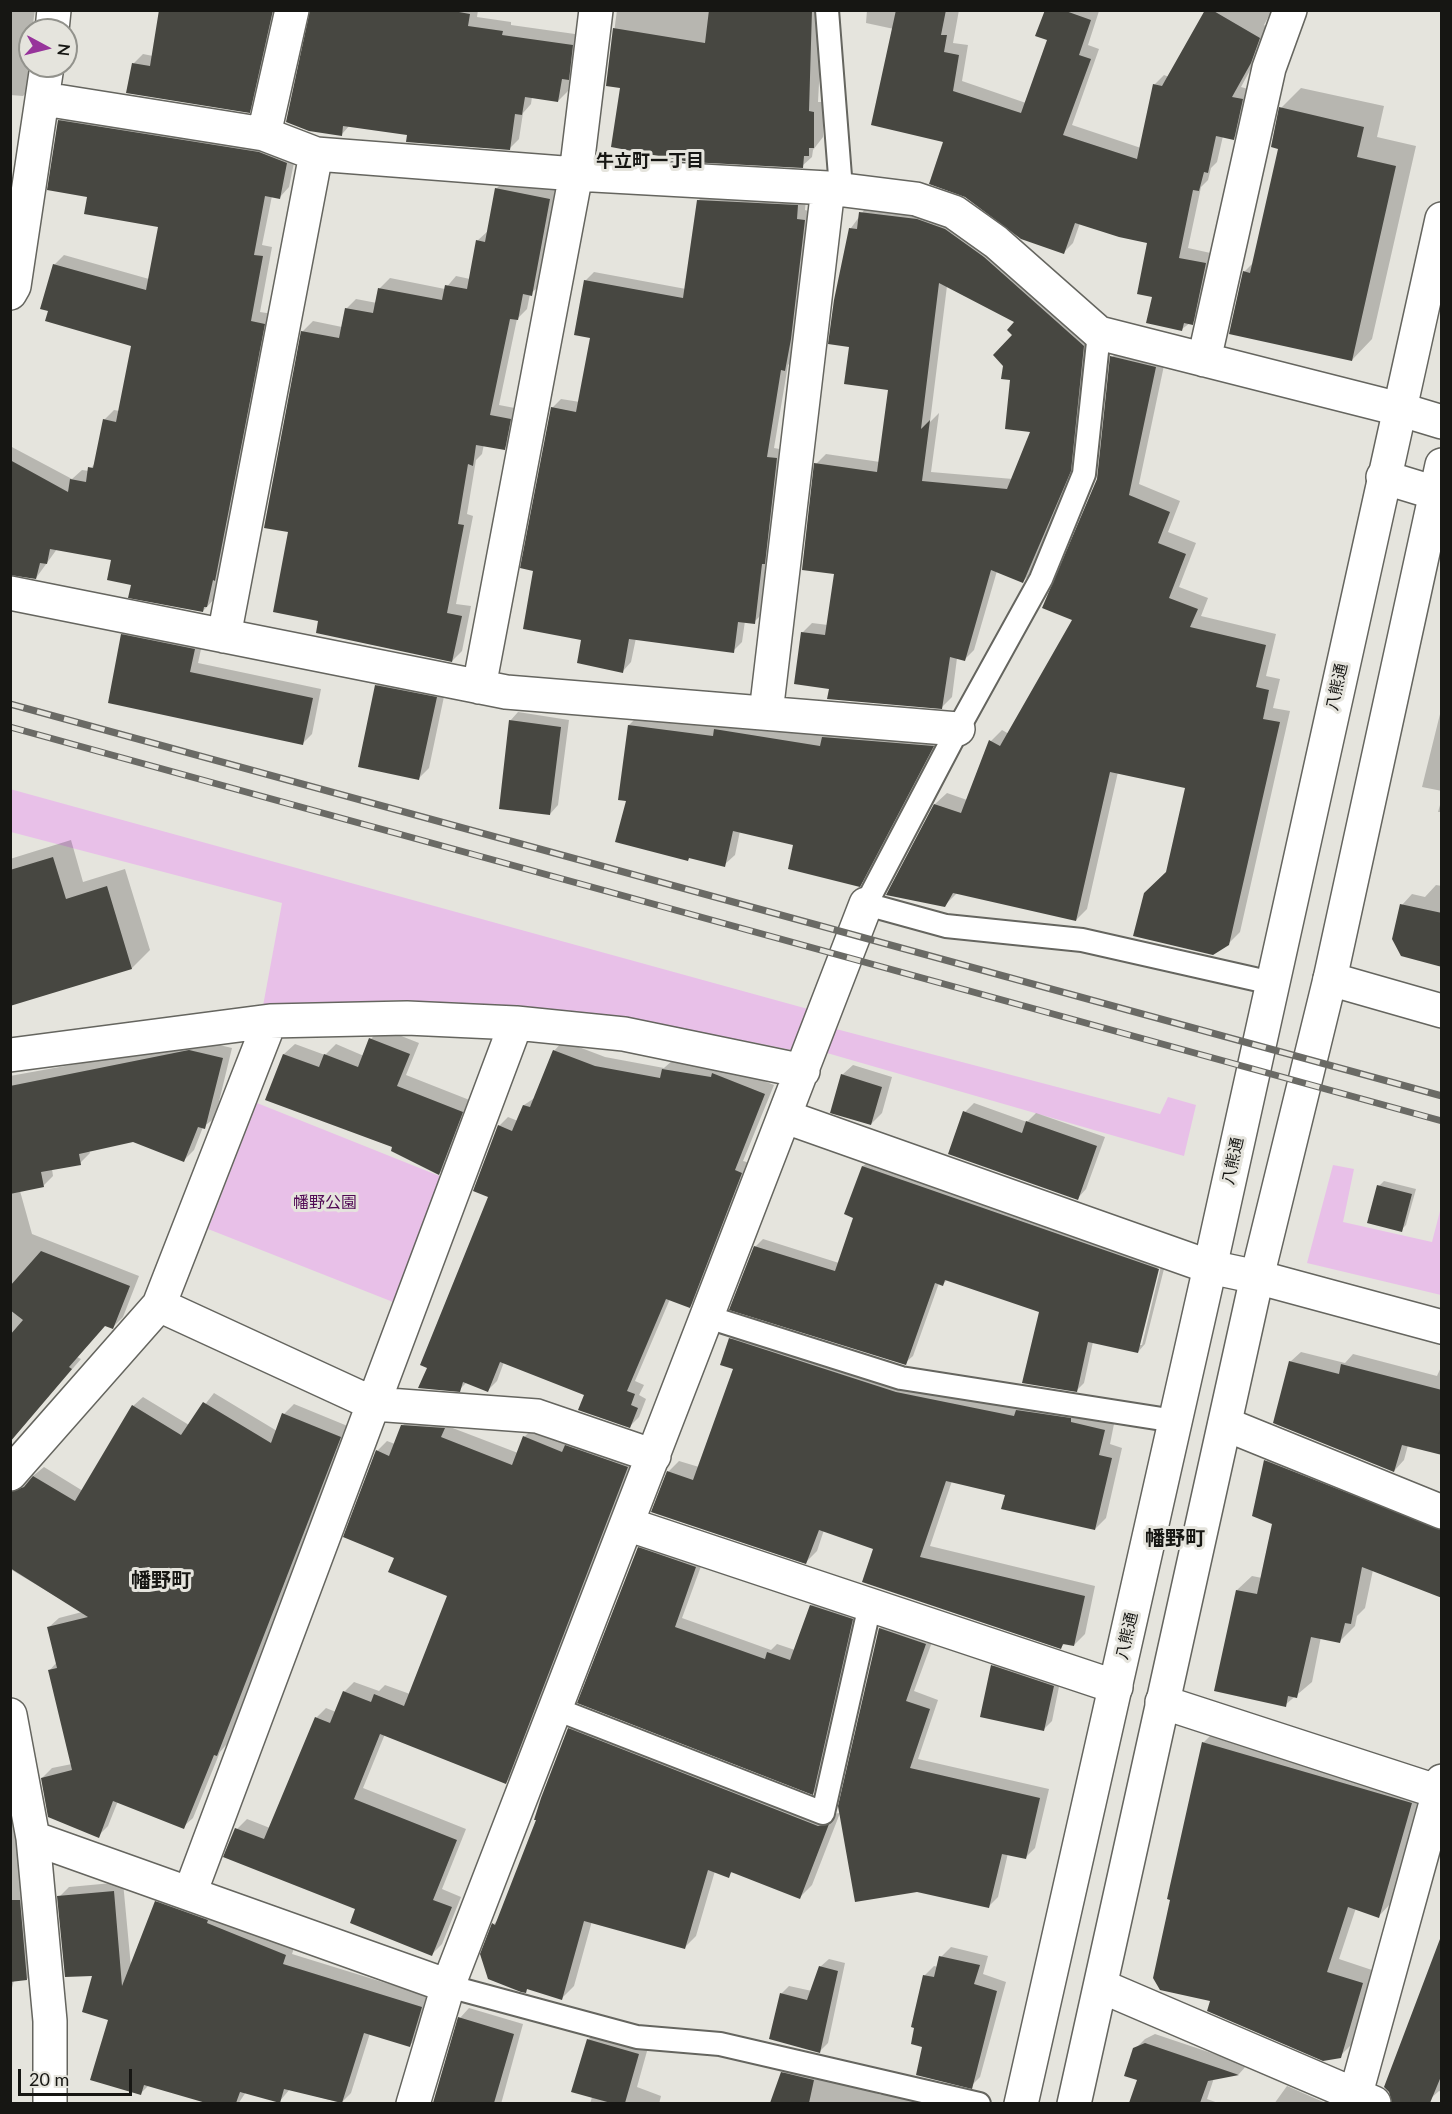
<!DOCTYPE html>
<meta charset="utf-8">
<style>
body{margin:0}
#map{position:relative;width:1452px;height:2114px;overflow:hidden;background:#e5e4dd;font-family:Lato,sans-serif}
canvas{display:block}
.frame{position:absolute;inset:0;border:12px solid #161613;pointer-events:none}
.north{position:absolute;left:18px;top:18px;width:60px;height:60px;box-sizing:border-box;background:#e5e4dd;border:2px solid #92928c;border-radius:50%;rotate:97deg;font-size:16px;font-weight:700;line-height:24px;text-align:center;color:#161613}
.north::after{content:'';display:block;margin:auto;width:21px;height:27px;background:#97349b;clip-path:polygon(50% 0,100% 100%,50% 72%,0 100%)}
.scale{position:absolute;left:18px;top:2069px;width:114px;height:27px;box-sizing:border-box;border:3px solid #161613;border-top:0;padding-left:8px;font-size:18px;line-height:21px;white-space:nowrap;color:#161613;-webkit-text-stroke:4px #e5e4dd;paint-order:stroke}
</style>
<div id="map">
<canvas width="1452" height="2114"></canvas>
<div class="frame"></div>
<div class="north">N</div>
<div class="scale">20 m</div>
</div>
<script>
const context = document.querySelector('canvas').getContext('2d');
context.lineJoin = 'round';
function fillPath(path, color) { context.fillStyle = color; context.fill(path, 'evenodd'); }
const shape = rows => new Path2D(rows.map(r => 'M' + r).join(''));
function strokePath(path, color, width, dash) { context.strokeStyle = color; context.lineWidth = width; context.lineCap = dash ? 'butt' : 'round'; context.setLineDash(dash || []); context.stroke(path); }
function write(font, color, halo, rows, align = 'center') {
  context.font = font + ' Lato,"Noto Sans JP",sans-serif'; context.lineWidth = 6; context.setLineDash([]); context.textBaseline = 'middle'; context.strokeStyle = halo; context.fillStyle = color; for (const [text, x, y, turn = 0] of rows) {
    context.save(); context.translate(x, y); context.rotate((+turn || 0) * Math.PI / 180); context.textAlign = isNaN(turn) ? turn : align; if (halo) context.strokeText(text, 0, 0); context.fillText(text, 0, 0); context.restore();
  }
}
fillPath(shape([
 [10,789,808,1009,792,1050,648,1022,525,1006,398,1000,263,1006,282,903,11,832],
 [836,1029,1160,1114,1168,1097,1196,1105,1184,1156,827,1053],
 [257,1103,442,1177,393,1302,208,1229],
 [1333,1165,1354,1169,1343,1222,1432,1242,1441,1207,1441,1295,1307,1263]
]), '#e8c0e8');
fillPath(shape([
 [10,10,35,10,32,30,30,30,30,66,36,66,33,86,23,96,10,95],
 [161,10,279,10,259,101,249,111,133,64,143,54,153,56],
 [312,10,478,10,477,17,511,22,511,25,582,35,578,69,570,77,568,91,558,101,532,97,531,104,523,113,519,139,509,149,350,125,342,134],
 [617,10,823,10,818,102,823,102,823,137,813,150,812,157,802,166,621,87,607,85],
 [867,10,959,10,953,43,968,45,962,81,1026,103,1049,39,1046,10,1099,11,1088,45,1099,49,1072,125,1141,148,1154,85,1164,75,1169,77,1207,10,1272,10,1264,25,1269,28,1260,52,1241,87,1252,90,1243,128,1233,138,1223,136,1217,162,1211,168,1208,180,1201,187,1188,248,1215,254,1202,314,1182,329,1153,296,1149,242,1080,223,1073,243,1064,252,945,141,894,29,866,23],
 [1301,88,1384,106,1377,137,1416,146,1372,339,1352,360,1244,272,1254,262,1280,148,1281,108],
 [69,111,296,153,289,187,280,197,272,196,262,245,272,247,260,312,273,314,217,596,203,611,133,584,113,559,57,549,36,578,10,573,10,446,72,479,82,470,89,471,96,462,104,420,114,410,120,411,132,345,54,265,64,255,149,279,159,226,89,196,59,121],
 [506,179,560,189,542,284,530,294,527,309,517,319,499,405,520,409,514,438,504,448,484,444,482,454,476,460,467,514,473,516,456,604,471,606,462,651,452,661,320,620,289,531,266,527,303,331,313,321,342,327,346,309,356,299,377,303,380,288,390,278,445,289,456,276,470,279,477,241,488,231,496,189],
 [708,191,806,197,805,210,813,212,793,360,788,365,774,448,785,450,763,613,754,622,745,621,742,642,733,651,636,638,631,662,623,671,583,639,534,570,552,408,561,399,580,402,591,337,585,281,594,272,686,289,699,200],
 [870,202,927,210,1093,336,1080,459,1033,572,1023,581,997,571,974,650,964,660,957,658,952,697,942,707,830,687,802,633,812,623,828,625,835,573,816,464,826,454,880,462,889,388,851,345,851,228],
 [947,286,1017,322,1032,431,1013,479,931,472,939,413,930,422],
 [1123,346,1166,356,1139,484,1180,501,1168,532,1196,543,1179,587,1208,598,1201,616,1276,634,1266,676,1280,679,1273,708,1290,711,1240,932,1228,944,1167,872,1187,787,1118,772,1087,909,1076,920,957,893,944,906,935,804,947,793,967,800,991,741,1002,730,1009,734,1074,619,1098,479,1112,357],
 [131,626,203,640,198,663,321,689,312,734,303,743,122,635],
 [387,675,446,687,429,768,419,778,377,686],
 [1442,706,1442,791,1422,787],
 [518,712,569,720,558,805,550,814,510,721],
 [639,715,725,720,825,736,833,727,943,736,870,875,859,885,795,844,740,831,735,855,724,865,628,799,629,725],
 [1442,798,1442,812,1438,812],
 [71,840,83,882,125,869,150,950,132,968,10,1005,10,859],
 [1436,885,1442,886,1442,966,1402,905,1412,894,1425,897],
 [381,1028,419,1043,406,1075,472,1101,449,1163,439,1174,394,1146,267,1099,284,1054,295,1044,325,1055,336,1044,364,1056,371,1039],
 [203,1041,232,1048,215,1118,203,1127,194,1150,184,1160,133,1141,89,1150,90,1153,80,1163,52,1169,53,1176,43,1186,20,1191,32,1234,139,1276,123,1317,113,1327,105,1324,77,1357,81,1359,10,1441,10,1076],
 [563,1041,605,1057,664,1068,673,1060,723,1065,774,1085,743,1161,750,1163,699,1297,689,1307,670,1299,635,1381,644,1385,639,1395,646,1399,639,1417,630,1426,586,1394,504,1362,497,1381,488,1390,467,1382,459,1390,499,1126,508,1117,518,1121,524,1105,536,1097,554,1051],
 [853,1065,892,1077,882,1113,871,1124,842,1075],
 [974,1103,1027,1122,1036,1113,1105,1137,1086,1189,1077,1199,965,1112],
 [871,1159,1166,1261,1145,1344,1138,1352,1093,1342,1084,1383,1077,1390,1041,1311,948,1279,943,1284,939,1283,913,1356,905,1363,755,1247,763,1239,839,1263,855,1217,846,1213,863,1166],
 [1159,1261,1162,1262,1142,1345,1139,1345],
 [1384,1181,1416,1189,1406,1225,1401,1230,1379,1186],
 [742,1328,1115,1419,1110,1444,1122,1448,1106,1518,1095,1529,1006,1494,952,1481,930,1546,1095,1586,1085,1634,1074,1645,1065,1643,1061,1647,875,1548,824,1530,817,1551,806,1562,668,1472,679,1461,699,1467,735,1368,731,1339],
 [1301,1352,1345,1363,1353,1354,1437,1376,1442,1365,1442,1453,1408,1445,1404,1460,1394,1471,1290,1362],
 [214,1393,277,1431,284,1414,294,1404,350,1427,227,1744,220,1752,193,1818,183,1827,118,1801,108,1826,98,1836,42,1778,52,1768,72,1764,49,1671,57,1662,49,1627,59,1618,82,1612,10,1569,13,1492,44,1467,83,1491,133,1406,143,1397,189,1425],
 [413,1416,454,1418,450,1427,518,1453,524,1437,535,1427,638,1457,516,1772,506,1782,385,1734,363,1788,466,1829,442,1889,461,1897,442,1944,432,1954,237,1829,247,1819,270,1828,316,1718,326,1708,336,1712,344,1692,354,1682,379,1691,385,1685,410,1694,449,1595,396,1557,377,1451,387,1441,395,1444,402,1426],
 [1281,1446,1442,1512,1442,1597,1373,1570,1365,1608,1357,1616,1355,1626,1340,1641,1321,1637,1312,1682,1285,1705,1237,1590,1252,1576,1262,1578,1274,1523,1266,1461],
 [648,1539,704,1558,682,1618,771,1650,777,1644,795,1650,811,1606,820,1597,861,1611,821,1784,813,1793,579,1702,639,1548],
 [889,1619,935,1634,914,1691,938,1700,918,1759,1049,1789,1035,1848,1026,1857,1008,1853,998,1897,989,1906,917,1890,880,1628],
 [1001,1657,1061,1677,1052,1721,1043,1730,993,1666],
 [581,1717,831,1814,840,1813,812,1885,800,1897,733,1871,728,1876,715,1871,696,1936,684,1948,592,1921,574,1986,562,1998,528,1988,525,1991,494,1924,500,1918,538,1820,569,1729],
 [1216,1730,1424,1790,1391,1903,1379,1916,1356,1908,1339,1959,1375,1971,1353,2043,1340,2056,1212,2000,1171,1899,1203,1743],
 [10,1766,36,1970,27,1979,14,1980,10,1996],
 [123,1882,131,1967,157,1902,167,1892,295,1945,292,1954,431,1997,420,2035,410,2045,370,2033,351,2093,341,2103,290,2089,279,2102,246,2092,238,2104,213,2101,211,2103,149,2085,141,2093,94,1974,59,1897,69,1887],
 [951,1947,988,1956,983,1974,1006,1982,980,2077,970,2087,924,2046,916,2027,913,2026,925,1975,934,1966,938,1967,941,1957],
 [829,1959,845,1963,828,2043,819,2052,781,1994,789,1986,812,1991,820,1967],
 [1442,1961,1442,2092,1439,2091,1430,2099,1427,1976],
 [469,2008,523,2024,501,2104,435,2104,460,2018],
 [598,2029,649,2044,637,2087,661,2096,659,2104,590,2104,592,2097,588,2040],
 [1155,2034,1247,2065,1239,2074,1214,2078,1207,2099,1221,2104,1131,2104,1139,2080,1135,2049,1145,2039],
 [793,2062,881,2095,887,2088,971,2104,772,2104,783,2073],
 [1287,2086,1328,2104,1274,2104]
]), '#0003');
fillPath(shape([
 [159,10,273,10,250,113,126,93,132,63,150,66],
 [310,10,448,10,470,14,468,26,503,31,502,35,573,45,569,80,562,79,558,102,525,97,522,115,515,114,510,150,406,142,407,135,343,126,342,136,309,131,286,122],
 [709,10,812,10,809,111,814,112,814,148,809,148,809,156,804,156,803,168,690,162,611,147,620,88,606,86,613,28,705,43],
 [896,10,946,10,941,35,947,35,944,52,959,55,953,91,1021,113,1047,40,1035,36,1045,10,1063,10,1091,20,1079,55,1091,59,1063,135,1137,159,1153,84,1162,86,1205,10,1212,10,1260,38,1251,63,1232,97,1243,99,1234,140,1216,136,1208,173,1204,172,1199,191,1193,190,1179,258,1206,263,1193,325,1184,323,1182,331,1146,323,1152,297,1137,294,1147,243,1119,237,1075,223,1064,254,1021,239,965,197,929,184,943,142,871,125],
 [1279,107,1364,127,1357,157,1396,166,1352,361,1229,334,1243,271,1250,273,1278,149,1271,147],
 [58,120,259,152,287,163,280,199,265,196,254,255,263,256,251,321,265,324,215,581,213,580,207,607,204,607,203,612,128,598,131,585,107,580,111,560,50,549,47,564,40,563,36,579,10,575,10,460,68,492,70,479,86,482,88,467,93,468,103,419,116,422,131,346,45,321,48,311,40,309,53,264,146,290,158,227,84,214,87,197,47,190],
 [495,188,550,199,532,296,523,294,518,320,510,319,490,415,511,419,505,450,476,445,473,466,468,464,458,524,464,525,447,613,462,616,452,662,316,633,318,621,273,612,288,532,264,528,301,331,339,338,345,308,373,313,378,288,442,300,445,285,467,289,476,240,485,242],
 [697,200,798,205,797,219,805,220,791,339,785,371,781,370,767,457,777,458,765,564,762,564,755,624,738,622,734,653,629,639,623,673,577,663,581,640,523,629,533,571,520,568,551,407,576,412,590,338,574,335,584,280,683,298],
 [859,212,917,219,945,229,984,257,1084,346,1071,471,1023,583,991,570,965,661,950,657,942,709,827,699,829,689,794,684,801,632,825,635,834,574,802,570,814,463,877,472,888,390,844,384,849,347,828,344,834,300,849,228,857,229],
 [939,283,1014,322,1007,330,1012,335,993,355,1003,366,1001,379,1010,380,1005,429,1030,432,1007,489,922,481,930,420,921,429],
 [1110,356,1156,367,1129,495,1170,512,1158,543,1186,554,1169,598,1198,609,1190,627,1266,645,1256,687,1269,690,1263,719,1280,722,1229,945,1213,955,1133,936,1144,893,1166,872,1185,788,1110,772,1076,921,953,893,945,907,886,895,934,804,961,813,989,740,1000,746,1072,620,1042,608,1097,479],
 [121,634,195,649,190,672,313,698,303,745,108,703],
 [375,685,437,697,419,780,358,767],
 [509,720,561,727,550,815,499,809],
 [628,725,713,736,714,729,820,746,822,737,934,746,860,887,788,869,793,845,733,831,725,867,689,858,688,861,615,842,626,801,618,800],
 [53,857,66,899,107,886,132,969,10,1006,10,870],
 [1400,904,1442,913,1442,967,1401,956,1392,939],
 [369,1038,410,1054,397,1086,463,1112,439,1175,391,1151,392,1147,265,1100,283,1054,319,1067,324,1054,358,1067],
 [189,1050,223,1058,205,1129,198,1127,184,1162,133,1142,79,1154,81,1165,41,1172,44,1187,10,1194,10,1086],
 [553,1050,595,1066,660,1078,662,1069,711,1077,712,1073,765,1094,735,1170,742,1173,690,1308,666,1299,627,1391,635,1394,631,1405,638,1408,630,1428,578,1410,584,1395,500,1362,488,1392,463,1382,460,1392,418,1388,427,1368,420,1365,488,1197,473,1191,498,1125,512,1131,523,1105,530,1107],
 [841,1074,882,1087,871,1125,830,1113],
 [963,1111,1022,1133,1026,1121,1097,1146,1078,1200,948,1154],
 [862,1166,1159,1269,1138,1353,1088,1342,1077,1392,1022,1383,1039,1312,945,1280,943,1286,935,1283,906,1365,729,1310,754,1246,835,1271,853,1218,844,1214],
 [1377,1185,1412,1194,1402,1232,1367,1223],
 [41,1251,130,1286,113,1329,105,1326,69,1367,72,1369,10,1442,10,1335,23,1320,10,1310,10,1286],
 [729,1338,896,1392,1014,1416,1016,1410,1071,1418,1071,1422,1105,1430,1099,1455,1112,1458,1095,1530,1001,1509,1005,1495,946,1481,920,1557,1085,1596,1074,1646,1063,1644,1061,1649,862,1582,873,1549,819,1530,806,1564,651,1512,667,1471,693,1480,733,1369,720,1365],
 [1289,1361,1339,1374,1341,1364,1442,1390,1442,1455,1402,1445,1394,1472,1273,1423],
 [203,1402,271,1443,282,1413,341,1437,217,1756,214,1755,184,1829,113,1801,99,1838,48,1817,41,1778,72,1770,48,1670,57,1668,47,1627,88,1617,10,1568,10,1492,24,1487,33,1476,75,1501,132,1405,181,1435],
 [401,1425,445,1428,441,1437,512,1465,523,1436,562,1452,565,1445,628,1467,506,1784,380,1734,354,1799,457,1840,433,1900,452,1907,432,1956,350,1923,355,1909,223,1857,235,1828,264,1839,315,1717,330,1723,343,1691,371,1702,374,1694,404,1706,447,1596,388,1572,394,1558,343,1537,376,1450,389,1456],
 [1264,1460,1442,1530,1442,1598,1362,1567,1351,1624,1345,1623,1340,1643,1311,1637,1297,1698,1288,1696,1286,1707,1214,1691,1236,1590,1257,1594,1272,1524,1252,1516],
 [638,1547,696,1567,675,1627,765,1659,767,1652,790,1660,810,1605,853,1619,813,1795,577,1703],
 [879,1628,926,1644,906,1701,930,1709,910,1768,1040,1798,1026,1859,1002,1854,989,1908,917,1892,855,1902,838,1806],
 [991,1665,1054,1686,1044,1731,980,1717],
 [568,1728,818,1826,829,1824,800,1899,731,1872,729,1878,708,1870,685,1949,584,1921,562,2000,527,1989,526,1993,521,1992,488,1979,480,1954,492,1923,495,1925,536,1820,534,1820,541,1798],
 [1202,1742,1412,1803,1379,1918,1348,1907,1327,1972,1363,1983,1341,2058,1323,2061,1207,2011,1210,2001,1160,1990,1153,1978,1170,1900,1167,1899],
 [114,1891,122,1986,155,1901,208,1920,207,1923,286,1955,283,1964,422,2007,410,2047,364,2033,342,2103,284,2089,280,2103,240,2092,236,2103,206,2103,144,2085,141,2095,90,2080,108,2020,82,2012,92,1976,65,1977,57,1896],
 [10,1900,20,1900,27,1980,10,1982],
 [1440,1939,1442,2074,1430,2103,1392,2103,1389,2092,1384,2087],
 [939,1956,980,1965,974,1984,997,1991,972,2089,916,2075,922,2047,911,2044,914,2028,911,2027,923,1975,934,1977],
 [819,1966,838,1971,820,2053,769,2039,780,1993,807,2000],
 [458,2017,514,2034,494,2103,433,2103],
 [587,2039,639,2054,625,2103,611,2103,571,2092],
 [1145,2043,1239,2075,1208,2081,1200,2103,1129,2103,1137,2080,1124,2076,1133,2048],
 [781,2072,814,2080,809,2103,770,2103]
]), '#474741');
const service = shape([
 [827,10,841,189],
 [1099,333,1084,474,1041,579,958,729,866,904,946,926,1082,940,1272,983],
 [708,1317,901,1378,1175,1421],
 [556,1709,823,1813,870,1605],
 [448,1986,637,2037,720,2044,979,2104]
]);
const minor = shape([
 [52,30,54,10],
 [44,99,264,134,316,154,576,174,828,188,916,199,954,212,996,242,1099,333,1399,409,1442,422],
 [264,134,292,10],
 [10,293,14,286,47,66],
 [1204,360,1269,68,1290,10],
 [1383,477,1442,495],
 [10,593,506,692,958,729],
 [224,636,316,154],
 [479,687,576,174,596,10],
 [766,713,828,188],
 [10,1055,270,1021,407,1018,516,1023,624,1034,803,1071],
 [786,1117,1210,1267],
 [159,1305,374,1404,537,1416,654,1456],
 [1225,1424,1442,1512],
 [10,1474,159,1305,270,1021],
 [627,1524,1116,1687],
 [1162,1702,1442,1793],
 [10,1715,33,1838,50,2021,50,2104],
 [33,1838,448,1986],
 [190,1893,516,1023],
 [1101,1986,1374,2103],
 [413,2104,448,1986,866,904],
 [1353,2104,1442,1781]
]);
const tertiary = shape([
 [1330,979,1442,1011],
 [1210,1267,1257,1277,1442,1327]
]);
const primary = shape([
 [1021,2104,1210,1267,1442,219],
 [1074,2104,1257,1277,1330,979,1442,465]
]);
strokePath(service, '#65655f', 26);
strokePath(minor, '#65655f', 36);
strokePath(tertiary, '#65655f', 36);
strokePath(primary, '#65655f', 36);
strokePath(service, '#fff', 22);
strokePath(minor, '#fff', 33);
strokePath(tertiary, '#fff', 33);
strokePath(primary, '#fff', 33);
const rail = shape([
 [10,704,1442,1096],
 [10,727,1442,1121]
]);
strokePath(rail, '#6a6a65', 7);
strokePath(rail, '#e5e4dd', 4.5, [14]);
write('16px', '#161613', '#e5e4dd', [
 ["八熊通",1337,687,-78],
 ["八熊通",1233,1161,-78],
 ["八熊通",1127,1636,-77]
]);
write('16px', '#500954', '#e5e4dd', [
 ["幡野公園",325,1203]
]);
write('bold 18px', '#161613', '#e5e4dd', [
 ["牛立町一丁目",650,161]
]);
write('bold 20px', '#161613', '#e5e4dd', [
 ["幡野町",1175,1539],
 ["幡野町",161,1581]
]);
</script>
